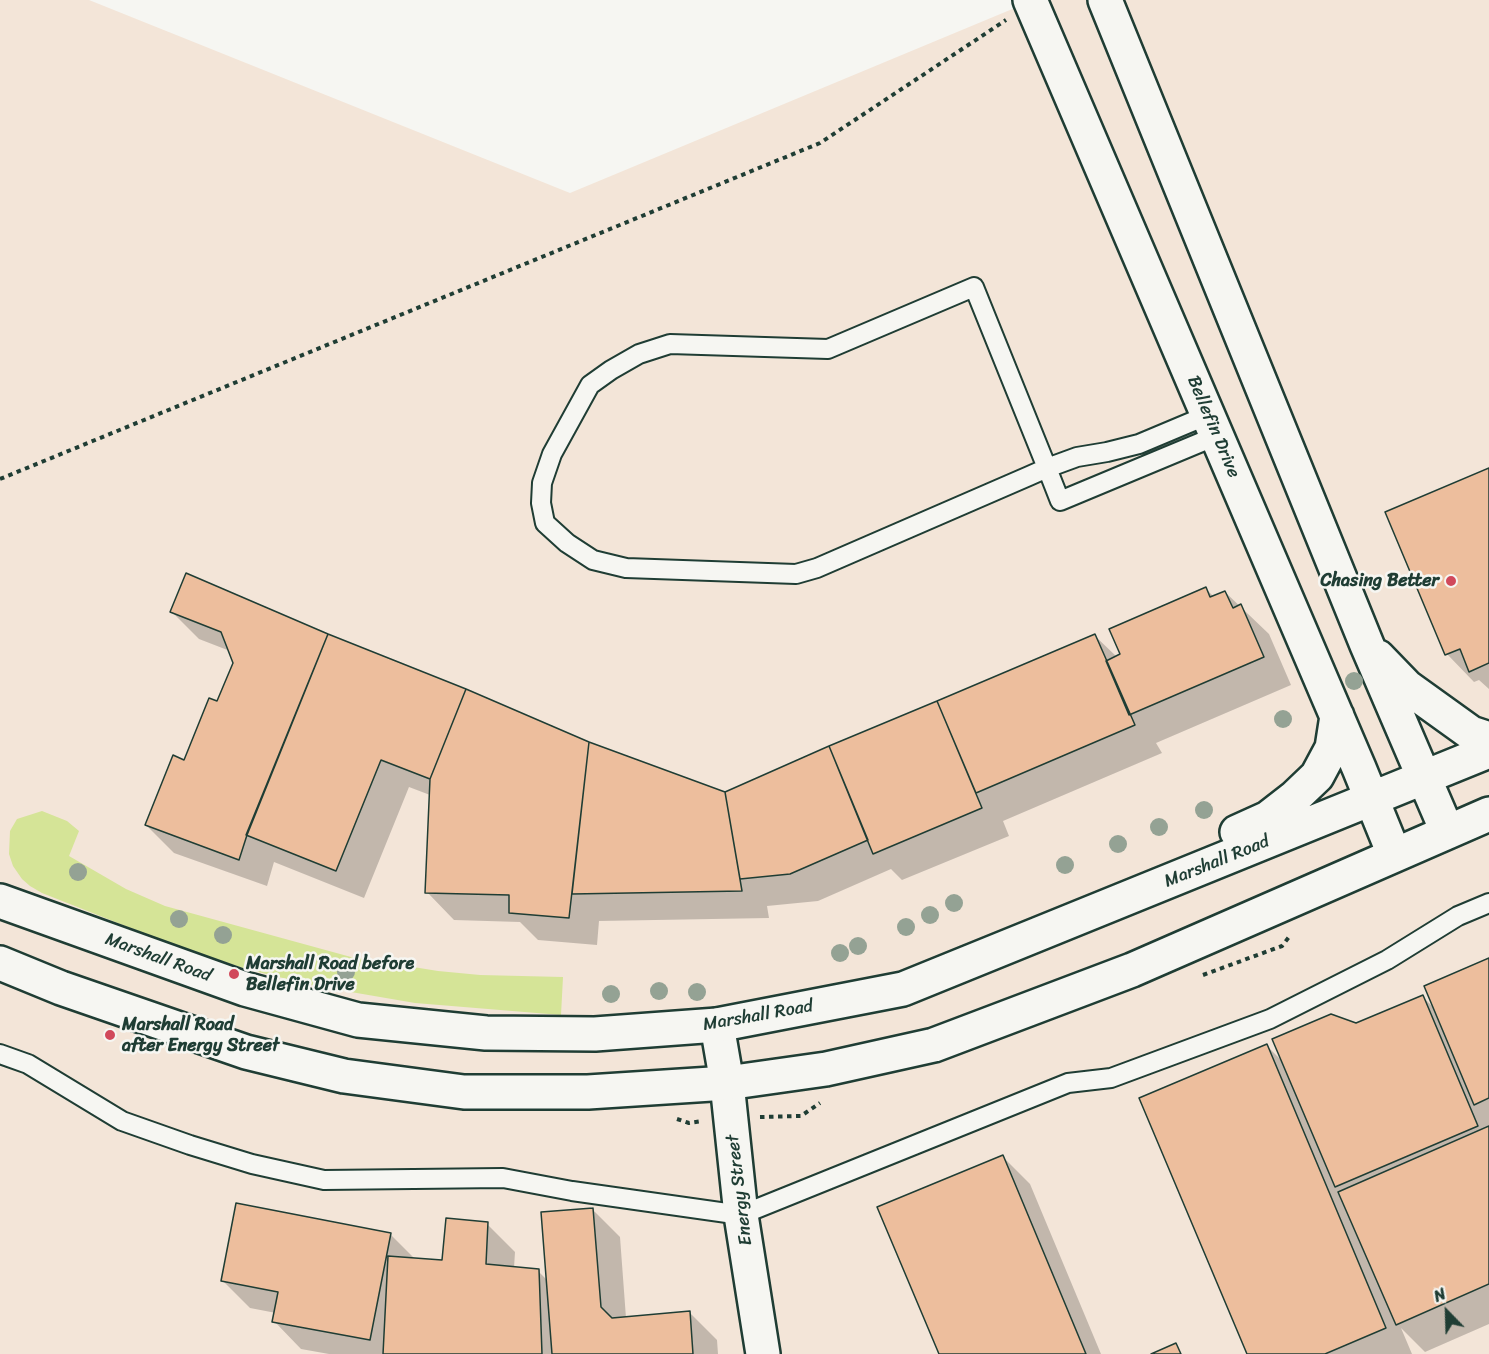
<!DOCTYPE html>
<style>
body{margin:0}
#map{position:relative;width:1489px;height:1354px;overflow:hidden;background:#f6f6f2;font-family:Sriracha,sans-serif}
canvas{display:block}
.north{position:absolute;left:1417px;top:1282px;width:60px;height:60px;-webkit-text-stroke:4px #f6f6f2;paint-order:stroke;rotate:337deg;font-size:16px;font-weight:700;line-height:24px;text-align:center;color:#1f3d34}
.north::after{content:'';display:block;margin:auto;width:21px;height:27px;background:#1f3d34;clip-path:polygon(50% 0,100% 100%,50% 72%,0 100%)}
</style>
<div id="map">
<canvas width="1489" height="1354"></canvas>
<div class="north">N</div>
</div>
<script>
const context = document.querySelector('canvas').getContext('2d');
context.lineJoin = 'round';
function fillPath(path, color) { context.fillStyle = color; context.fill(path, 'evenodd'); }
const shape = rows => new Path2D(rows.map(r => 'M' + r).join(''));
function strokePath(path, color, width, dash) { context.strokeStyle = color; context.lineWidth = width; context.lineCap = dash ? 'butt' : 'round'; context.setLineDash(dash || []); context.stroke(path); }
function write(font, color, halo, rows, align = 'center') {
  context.font = font + ' Sriracha,sans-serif'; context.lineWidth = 5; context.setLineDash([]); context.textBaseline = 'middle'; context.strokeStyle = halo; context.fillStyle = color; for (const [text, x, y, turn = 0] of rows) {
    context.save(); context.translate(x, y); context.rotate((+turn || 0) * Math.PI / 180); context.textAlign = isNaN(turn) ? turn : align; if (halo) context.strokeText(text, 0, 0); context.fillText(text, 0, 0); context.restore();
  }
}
fillPath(shape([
 [0,0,89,0,570,193,1034,0,1489,0,1489,1354,0,1354]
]), '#f3e5d8');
fillPath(shape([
 [42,811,67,821,79,831,69,856,126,889,165,906,351,957,438,971,480,975,563,977,561,1015,415,1003,316,986,246,969,166,942,42,893,30,886,22,879,13,866,9,854,10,831,17,819]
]), '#d5e497');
fillPath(shape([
 [1489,469,1489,689,1479,680,1474,682,1447,654,1386,513],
 [1206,589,1214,597,1225,592,1269,634,1291,685,1156,743,1162,753,1003,821,1009,836,902,880,891,869,818,901,767,906,769,918,599,921,597,945,538,940,520,922,454,920,427,892,430,795,409,787,364,898,274,862,267,886,174,853,146,825,185,762,218,703,234,663,230,651,199,639,171,611,589,744,725,794,1095,636,1117,657],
 [1489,960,1489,1324,1425,1352,1401,1328,1412,1354,1248,1354,1267,1046,1284,1063,1356,1025,1422,996,1435,1009],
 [1003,1157,1030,1184,1101,1354,940,1354],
 [593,1210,620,1237,626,1318,690,1313,717,1340,718,1354,329,1354,301,1349,274,1321,276,1313,250,1308,222,1280,390,1234,416,1260,443,1262,487,1224,515,1252,514,1268,538,1271,548,1281]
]), '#0003');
const building = shape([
 [1489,468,1489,663,1469,672,1460,649,1445,655,1385,512,1489,468],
 [186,573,328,634,247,835,239,860,145,825,173,755,184,760,209,698,217,701,233,663,221,632,170,612,186,573],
 [1206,587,1210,597,1225,591,1233,608,1241,604,1264,657,1129,715,1106,661,1120,654,1109,629,1206,587],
 [328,634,466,689,430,779,381,760,336,871,246,835,328,634],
 [1095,634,1135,725,976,793,937,701,1095,634],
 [466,689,589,742,569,918,509,913,509,895,425,893,430,779,466,689],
 [937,701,982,808,873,854,829,746,937,701],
 [589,742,725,792,742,891,572,894,589,742],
 [829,746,868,840,790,874,740,879,725,792,829,746],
 [1489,958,1489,1098,1474,1105,1424,986,1489,958],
 [1423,995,1478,1126,1335,1187,1272,1039,1331,1014,1356,1023,1423,995],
 [1267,1044,1386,1328,1325,1354,1247,1354,1139,1098,1267,1044],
 [1489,1126,1489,1284,1396,1325,1338,1192,1489,1126],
 [1003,1155,1086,1354,939,1354,877,1207,1003,1155],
 [236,1203,391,1233,370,1340,272,1322,278,1292,221,1281,236,1203],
 [593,1208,601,1307,612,1318,690,1311,693,1354,552,1354,541,1212,593,1208],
 [446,1218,488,1222,486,1264,539,1269,542,1354,383,1354,388,1256,442,1260,446,1218],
 [1176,1343,1181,1354,1151,1354,1176,1343]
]);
fillPath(building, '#edbe9d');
strokePath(building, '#1f3d34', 1.5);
const service = shape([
 [1208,415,1139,444,1107,452,1077,457,1047,468,1029,476,817,568,796,574,626,568,593,560,567,543,545,523,541,503,542,483,552,454,590,385,611,370,639,354,670,344,828,349,974,287,1047,468,1060,501,1216,436],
 [0,1054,28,1064,122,1121,190,1145,252,1164,324,1180,503,1178,572,1191,741,1215,1068,1083,1111,1078,1270,1019,1387,960,1458,916,1489,903]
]);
const minor = shape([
 [717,1025,727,1083,741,1215,763,1354]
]);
const secondary = shape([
 [1030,0,1359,768,1394,854],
 [1105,0,1367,645,1447,831],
 [1378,657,1407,687,1471,733,1489,739],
 [1237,832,1268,818,1295,797,1317,776,1332,748,1337,716],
 [0,901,245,989,358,1020,486,1033,595,1034,717,1025,903,989,1489,751],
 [0,963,61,988,246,1052,344,1076,464,1092,588,1092,727,1083,826,1069,934,1045,1132,970,1489,814]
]);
strokePath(service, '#1f3d34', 22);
strokePath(minor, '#1f3d34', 38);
strokePath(secondary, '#1f3d34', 38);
strokePath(shape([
 [0,479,820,143,1006,20],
 [1203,975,1282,946,1289,937],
 [760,1117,801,1116,820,1103],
 [677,1119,689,1123,702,1121]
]), '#1f3d34', 4, [4.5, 4.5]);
strokePath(service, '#f6f6f2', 18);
strokePath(minor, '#f6f6f2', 33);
strokePath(secondary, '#f6f6f2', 33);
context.fillStyle = '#94a294';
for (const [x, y] of [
 [1354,681],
 [1283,719],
 [1204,810],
 [1159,827],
 [1118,844],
 [1065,865],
 [78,872],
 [954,903],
 [930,915],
 [179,919],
 [906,927],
 [223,935],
 [858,946],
 [840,953],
 [346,972],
 [659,991],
 [697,992],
 [611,994]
]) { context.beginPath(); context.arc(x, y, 9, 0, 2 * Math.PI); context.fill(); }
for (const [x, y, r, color] of [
 [1451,581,6,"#d1495b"],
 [234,974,6,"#d1495b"],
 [110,1035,6,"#d1495b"]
]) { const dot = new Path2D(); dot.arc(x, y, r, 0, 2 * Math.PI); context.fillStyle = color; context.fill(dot); strokePath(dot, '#f6f6f2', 2); }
write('18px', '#1f3d34', '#f6f6f2', [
 ["Bellefin Drive",1213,427,67],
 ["Marshall Road",1217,862,-22],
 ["Marshall Road",158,958,20],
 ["Marshall Road",758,1016,-10],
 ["Energy Street",740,1190,-97]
]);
write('bold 18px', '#1f3d34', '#f6f6f2', [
 ["Chasing Better",1439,581,"right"],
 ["Marshall Road before",246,964],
 ["Bellefin Drive",246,985],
 ["Marshall Road",122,1025],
 ["after Energy Street",122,1046]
], 'left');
</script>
